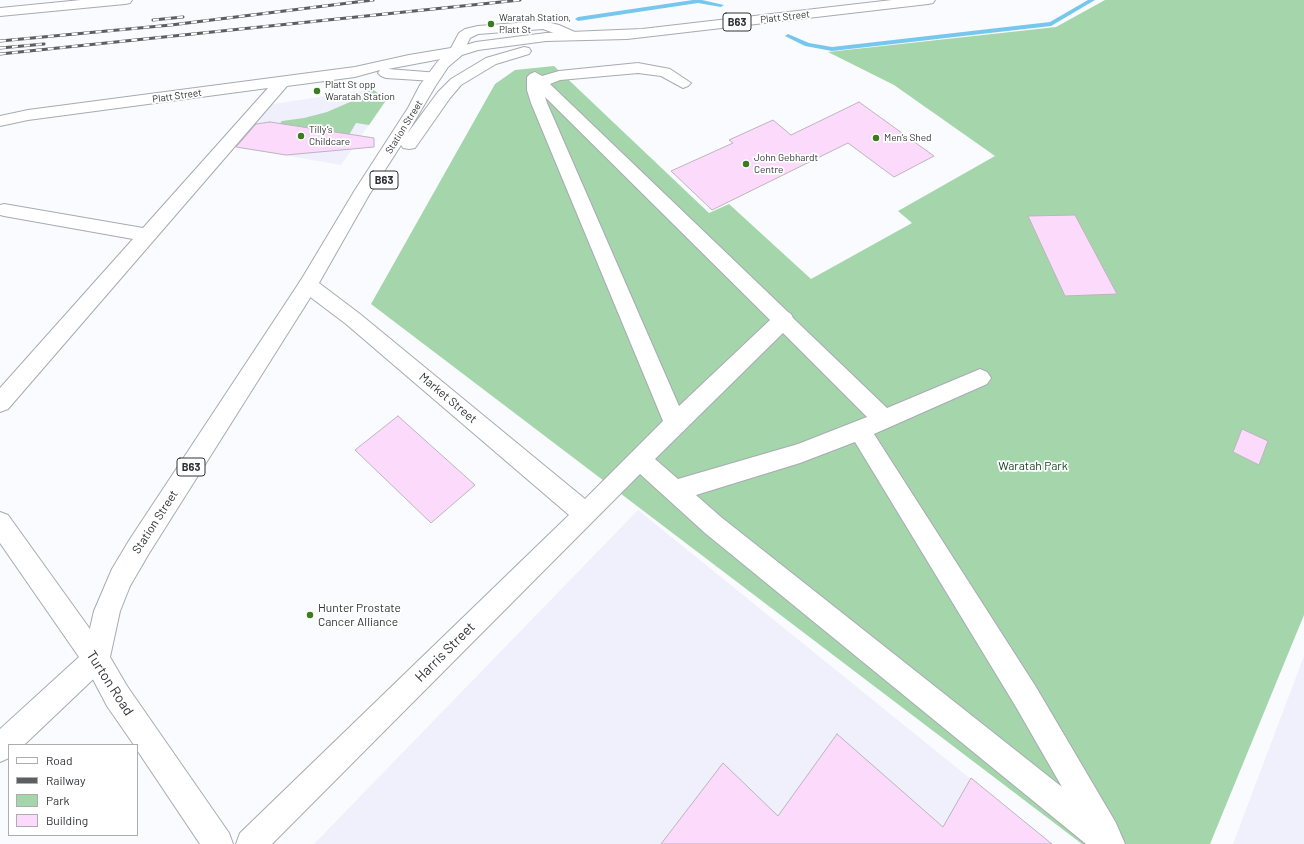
<!DOCTYPE html>
<meta charset="utf-8">
<style>
body{margin:0}
#map{position:relative;width:1304px;height:844px;overflow:hidden;background:#f9fbfe;font-family:Barlow,sans-serif}
canvas{display:block}
.legend{position:absolute;left:8px;top:744px;width:130px;height:92px;box-sizing:border-box;background:#fff;border:1px solid #adadaf;margin:0;padding:5px 7px;list-style:none;font-size:12px;color:#313336}
.legend li{display:flex;align-items:center;gap:8px;height:20px}
.legend b{width:20px;border:1px solid #adadaf}
</style>
<div id="map">
<canvas width="1304" height="844"></canvas>
<ul class="legend">
<li><b style="height:5px;background:#fff"></b>Road</li>
<li><b style="height:5px;background:#5c5e61"></b>Railway</li>
<li><b style="height:11px;background:#a5d6ab"></b>Park</li>
<li><b style="height:11px;background:#fcdafb"></b>Building</li>
</ul>
</div>
<script>
const context = document.querySelector('canvas').getContext('2d');
context.lineJoin = 'round';
function fillPath(path, color) { context.fillStyle = color; context.fill(path, 'evenodd'); }
const shape = rows => new Path2D(rows.map(r => 'M' + r).join(''));
function strokePath(path, color, width, dash) { context.strokeStyle = color; context.lineWidth = width; context.lineCap = dash ? 'butt' : 'round'; context.setLineDash(dash || []); context.stroke(path); }
function write(font, color, halo, rows, align = 'center') {
  context.font = font + ' Barlow,sans-serif'; context.lineWidth = 3.5; context.setLineDash([]); context.textBaseline = 'middle'; context.strokeStyle = halo; context.fillStyle = color; for (const [text, x, y, turn = 0] of rows) {
    context.save(); context.translate(x, y); context.rotate((+turn || 0) * Math.PI / 180); context.textAlign = isNaN(turn) ? turn : align; if (halo) context.strokeText(text, 0, 0); context.fillText(text, 0, 0); context.restore();
  }
}
fillPath(shape([
 [372,89,387,99,341,165,231,146,267,105],
 [638,510,1051,844,314,844],
 [1304,656,1304,844,1233,844]
]), '#f0effc');
fillPath(shape([
 [1105,0,1304,0,1304,615,1210,844,1082,844,371,304,495,84,515,70,554,66,709,213,729,204,811,279,912,223,898,211,995,156,894,85,828,52,1056,27],
 [372,89,387,99,369,125,356,123,349,135,275,129,282,121,304,118,327,112,357,99]
]), '#a5d6ab');
fillPath(shape([
 [693,0,702,0,724,5,721,7,698,3,578,21,575,19,578,17,693,0],
 [1088,0,1095,0,1051,26,832,51,805,46,785,36,788,34,809,43,832,47,1050,22,1088,0]
]), '#76c7ed');
const building = shape([
 [859,102,934,156,894,177,848,143,712,210,671,171,733,143,729,140,773,120,791,135,859,102],
 [270,122,374,138,374,147,286,155,236,147,256,124,270,122],
 [1075,215,1117,294,1065,296,1028,216,1075,215],
 [398,416,475,485,431,523,355,450,398,416],
 [1242,429,1268,441,1259,465,1233,452,1242,429],
 [837,734,943,827,971,778,1052,844,661,844,723,763,778,816,837,734]
]);
fillPath(building, '#fcdafb');
strokePath(building, '#bcb5bc', 1);
const minor = shape([
 [81,0,132,0,130,3,125,4,0,16,0,8,81,0],
 [543,21,559,25,577,33,579,36,577,39,572,40,543,29,478,34,470,38,462,55,388,69,439,73,442,76,439,79,434,81,386,78,381,76,378,73,380,70,355,77,287,86,8,409,0,412,0,388,133,239,4,216,0,215,0,205,4,204,143,228,268,88,28,120,0,126,0,116,28,110,355,67,409,55,451,48,459,33,465,29,478,26,543,21],
 [638,63,670,69,691,83,688,86,683,88,661,76,638,73,560,80,550,84,788,312,791,314,793,318,887,408,973,372,980,369,987,372,991,378,987,384,874,434,1036,687,1116,823,1125,844,1086,844,705,533,640,474,272,844,236,844,240,833,569,515,346,324,301,290,298,285,301,280,308,278,315,280,360,314,585,499,663,421,531,103,527,90,527,77,530,74,535,72,542,76,559,71,638,63],
 [545,97,770,320,679,406,547,103,545,97],
 [783,333,867,417,798,444,678,479,655,459,783,333],
 [855,442,1016,707,1062,787,721,517,696,495,800,463,855,442],
 [0,512,8,515,105,650,109,659,105,668,24,745,9,745,9,758,0,762,0,729,79,657,0,543,0,512]
]);
const major = shape([
 [892,0,935,0,933,3,928,4,627,39,546,41,478,50,462,55,448,67,436,85,407,134,438,92,451,79,486,58,524,47,529,48,531,51,529,54,496,64,461,85,450,98,415,148,409,149,403,148,401,145,369,195,315,290,148,555,130,586,120,611,110,657,127,686,229,833,233,844,200,844,137,750,137,745,134,745,107,706,87,668,83,659,94,611,112,569,130,539,301,280,355,190,408,108,420,85,438,61,452,49,476,42,546,33,642,29,892,0]
]);
strokePath(minor, '#a7aab2', 2);
strokePath(major, '#a7aab2', 2);
fillPath(minor, '#fff');
fillPath(major, '#fff');
const rail = shape([
 [153,20,183,17],
 [0,41,171,25,373,0],
 [0,48,44,44],
 [0,54,520,0]
]);
strokePath(rail, '#5c5e61', 3);
strokePath(rail, '#fff', 2, [6]);
for (const [x, y, r, color] of [
 [491,24,4,"#3b7d1e"],
 [317,91,4,"#3b7d1e"],
 [301,136,4,"#3b7d1e"],
 [876,138,4,"#3b7d1e"],
 [746,164,4,"#3b7d1e"],
 [310,615,4,"#3b7d1e"]
]) { const dot = new Path2D(); dot.arc(x, y, r, 0, 2 * Math.PI); context.fillStyle = color; context.fill(dot); strokePath(dot, '#fff', 1.5); }
write('10px', '#313336', '#fff', [
 ["Platt Street",785,17,-7],
 ["Platt Street",177,96,-8],
 ["Station Street",404,127,-58]
]);
write('10px', '#313336', '#fff', [
 ["Waratah Station,",499,18],
 ["Platt St",499,30],
 ["Platt St opp",325,85],
 ["Waratah Station",325,97],
 ["Tilly’s",309,130],
 ["Childcare",309,142],
 ["Men’s Shed",884,138],
 ["John Gebhardt",754,158],
 ["Centre",754,170]
], 'left');
for (const [x, y, w] of [
 [737,22,28],
 [384,180,28],
 [191,467,28]
]) { const box = new Path2D(); box.roundRect(x - w / 2, y - 9, w, 18, 3); context.fillStyle = '#fff'; context.fill(box); strokePath(box, '#313336', 1); }
write('bold 11px', '#313336', null, [
 ["B63",737,22],
 ["B63",384,180],
 ["B63",191,467]
]);
write('12px', '#313336', '#fff', [
 ["Market Street",448,398,40],
 ["Station Street",155,522,-57]
]);
write('12px', '#133e1c', '#fff', [
 ["Waratah Park",1033,466]
]);
write('12px', '#313336', '#fff', [
 ["Hunter Prostate",318,608],
 ["Cancer Alliance",318,622]
], 'left');
write('14px', '#313336', '#fff', [
 ["Harris Street",445,652,-45],
 ["Turton Road",110,683,57]
]);
</script>
